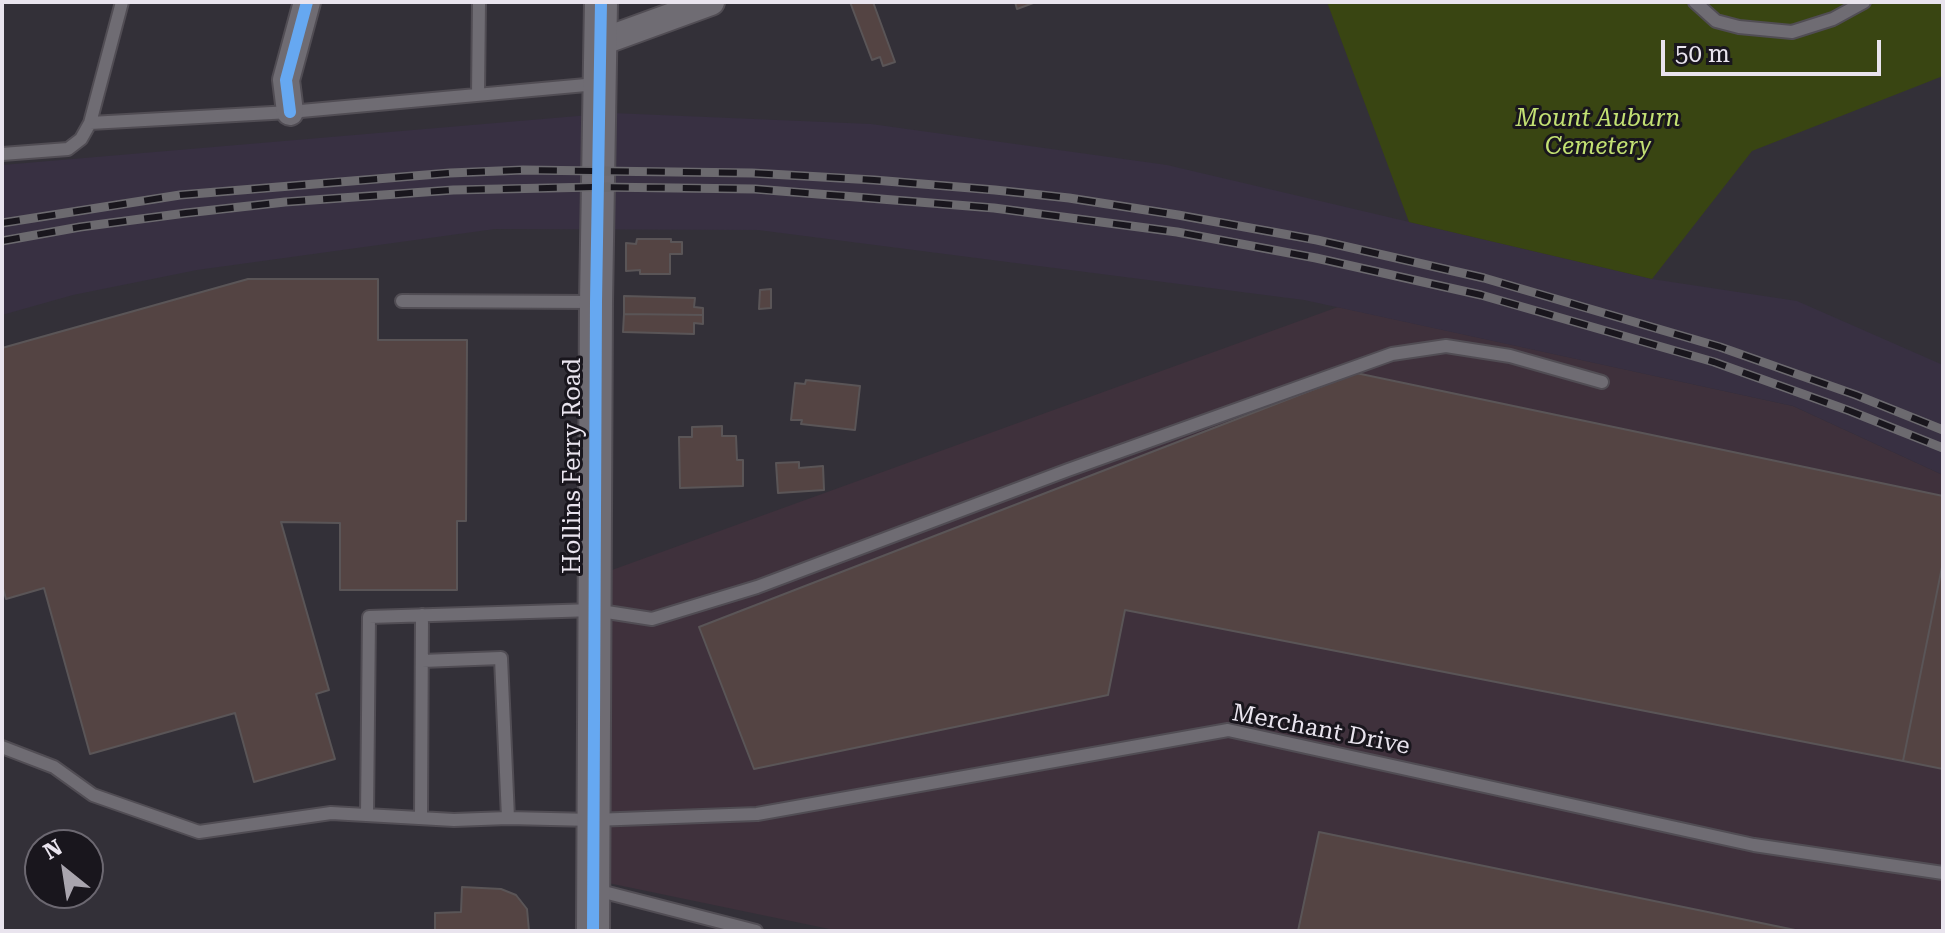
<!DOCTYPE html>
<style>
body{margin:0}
#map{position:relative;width:1945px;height:933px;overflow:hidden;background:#333038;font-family:"Roboto Serif",serif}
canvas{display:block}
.frame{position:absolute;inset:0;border:4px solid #e9e4ee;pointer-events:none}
.north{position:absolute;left:24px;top:829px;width:80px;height:80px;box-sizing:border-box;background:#19161d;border:2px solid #6c6871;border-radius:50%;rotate:330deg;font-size:22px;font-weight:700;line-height:32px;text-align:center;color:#e9e4ee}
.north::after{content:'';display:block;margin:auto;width:28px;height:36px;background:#a9a5ae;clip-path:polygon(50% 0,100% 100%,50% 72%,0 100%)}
.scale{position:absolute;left:1661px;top:40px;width:220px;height:36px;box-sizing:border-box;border:4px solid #e9e4ee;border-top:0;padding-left:10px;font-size:24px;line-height:28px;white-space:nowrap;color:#e9e4ee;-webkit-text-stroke:6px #19161d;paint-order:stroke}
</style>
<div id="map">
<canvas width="1945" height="933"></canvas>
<div class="frame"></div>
<div class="north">N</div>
<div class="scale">50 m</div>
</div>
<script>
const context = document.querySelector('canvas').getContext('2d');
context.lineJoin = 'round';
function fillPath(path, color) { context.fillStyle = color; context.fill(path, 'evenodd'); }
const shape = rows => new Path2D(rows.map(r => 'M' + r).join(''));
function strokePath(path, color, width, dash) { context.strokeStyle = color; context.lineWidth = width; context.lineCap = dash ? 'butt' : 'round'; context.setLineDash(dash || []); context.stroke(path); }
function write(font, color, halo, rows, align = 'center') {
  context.font = font + ' "Roboto Serif",serif'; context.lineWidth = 6; context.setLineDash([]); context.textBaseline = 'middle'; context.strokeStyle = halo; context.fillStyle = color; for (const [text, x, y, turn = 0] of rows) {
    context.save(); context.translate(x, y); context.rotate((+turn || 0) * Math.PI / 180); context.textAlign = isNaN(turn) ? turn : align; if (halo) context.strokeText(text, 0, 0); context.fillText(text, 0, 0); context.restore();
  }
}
fillPath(shape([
 [1338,307,1793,406,1943,475,1943,931,839,931,608,883,612,570]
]), '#3f313c');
fillPath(shape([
 [613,113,871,124,1167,165,1652,279,1797,301,1943,365,1943,475,1793,406,1304,300,758,230,495,229,197,270,73,295,2,315,2,165]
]), '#383042');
fillPath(shape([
 [1327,2,1943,2,1943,76,1752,151,1652,279,1409,222]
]), '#394512');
const building = shape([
 [850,2,873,2,895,62,883,66,880,57,872,60,850,2],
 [1015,2,1036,2,1017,9,1015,2],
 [637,239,671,239,671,242,682,242,682,254,670,254,670,274,640,274,640,270,626,271,626,243,636,244,637,239],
 [248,279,378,279,378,340,467,340,466,521,457,521,457,590,340,590,340,523,281,522,329,690,316,694,335,759,254,782,235,713,90,754,44,588,6,599,2,585,2,348,248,279],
 [771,289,771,308,759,309,760,290,771,289],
 [624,296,695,298,694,307,703,308,703,315,624,314,624,296],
 [624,314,703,315,703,324,694,323,694,334,623,332,624,314],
 [1356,373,1943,496,1943,562,1903,761,1125,610,1108,695,754,769,699,627,1356,373],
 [806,380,860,386,855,430,801,424,802,420,791,420,795,383,805,384,806,380],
 [722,426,722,436,736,436,737,460,743,460,743,486,680,488,679,437,692,437,692,427,722,426],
 [799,462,799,468,823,466,824,490,778,493,776,463,799,462],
 [1943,562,1943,769,1903,761,1943,562],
 [1319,832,1800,931,1298,931,1319,832],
 [462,887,501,889,516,895,527,909,529,931,435,931,435,913,461,912,462,887]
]);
fillPath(building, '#544443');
strokePath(building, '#5a5557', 2);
const service = shape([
 [1695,2,1716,21,1739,27,1792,32,1833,19,1864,2],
 [478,95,479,2],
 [90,123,290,112,597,84],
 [2,154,68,149,81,139,90,123,122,2],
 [402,301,593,302],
 [422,661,501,658,508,818],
 [2,747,54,767,93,795,199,832,331,813,454,820,508,818,593,820,757,814,1228,730,1754,845,1943,873],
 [367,815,369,617,594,610,652,619,757,587,1068,470,1392,354,1446,346,1510,356,1602,382],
 [421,818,422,615],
 [596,890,756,931]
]);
const minor = shape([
 [601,42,711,2],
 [290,112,286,80,307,2]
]);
const tertiary = shape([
 [593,931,596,302,601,2]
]);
strokePath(service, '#514d54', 16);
strokePath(minor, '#514d54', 30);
strokePath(tertiary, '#514d54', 36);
strokePath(service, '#6f6c73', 12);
strokePath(minor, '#6f6c73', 26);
strokePath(tertiary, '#6f6c73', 32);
const rail = shape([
 [2,223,180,195,450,173,523,170,752,173,874,180,995,190,1069,198,1178,215,1317,240,1484,278,1720,347,1856,395,1943,430],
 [2,241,80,227,186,213,285,202,453,190,597,187,755,189,994,208,1177,232,1316,258,1481,295,1714,362,1850,411,1943,448]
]);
strokePath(rail, '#6c6a6f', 9);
strokePath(rail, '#19161d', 6, [18]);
strokePath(shape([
 [290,112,286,80,307,2],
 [593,931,596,302,601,2]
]), '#66a8f1', 12);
write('italic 24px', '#c3e173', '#19161d', [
 ["Mount Auburn",1598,119],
 ["Cemetery",1598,147]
]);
write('24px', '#e9e4ee', '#19161d', [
 ["Hollins Ferry Road",573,466,-90],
 ["Merchant Drive",1321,730,11]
]);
</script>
